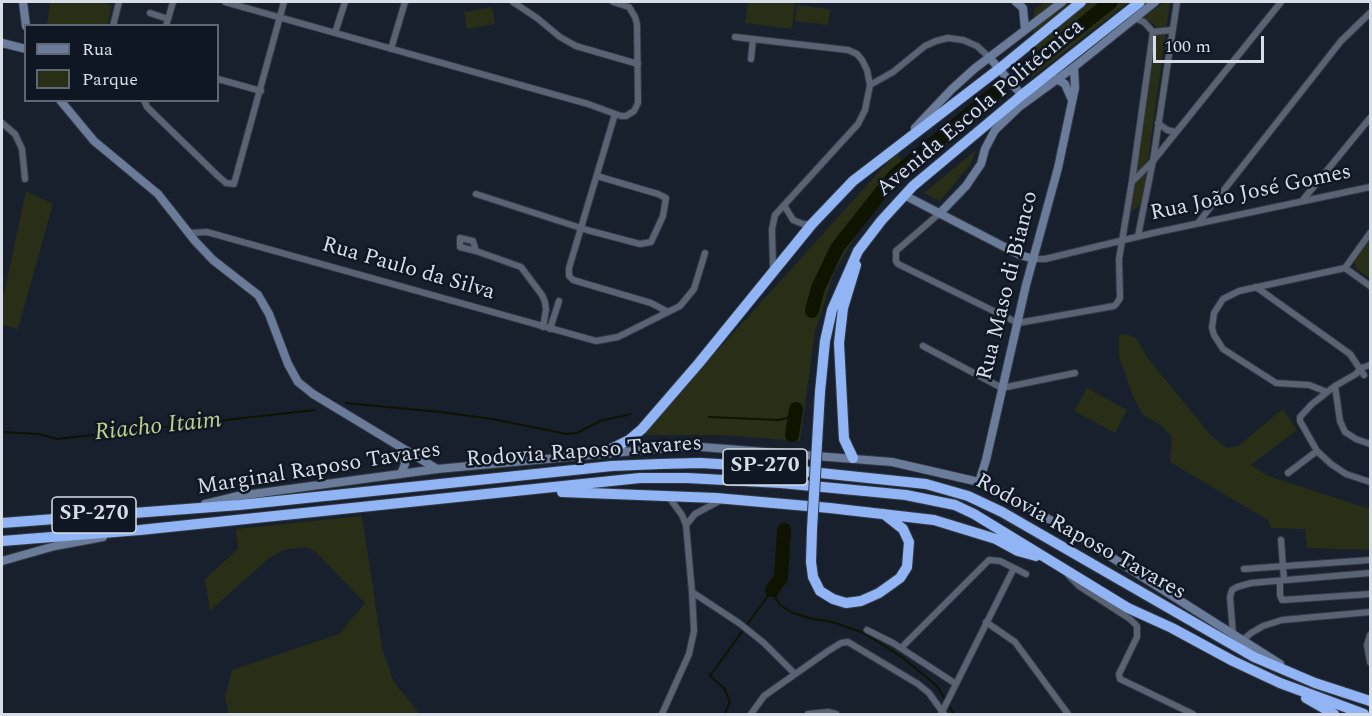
<!DOCTYPE html>
<meta charset="utf-8">
<style>
body{margin:0}
#map{position:relative;width:1372px;height:716px;overflow:hidden;background:#18202e;font-family:Spectral,serif}
canvas{display:block}
.frame{position:absolute;inset:0;border:3px solid #d8dee7;pointer-events:none}
.legend{position:absolute;left:24px;top:24px;width:195px;height:78px;box-sizing:border-box;background:#0f1724;border:2px solid #5f6772;margin:0;padding:8px 10px;list-style:none;font-size:18px;color:#d8dee7}
.legend li{display:flex;align-items:center;gap:12px;height:30px}
.legend b{width:30px;border:2px solid #5f6772}
.scale{position:absolute;left:1153px;top:36px;width:111px;height:27px;box-sizing:border-box;border:3px solid #d8dee7;border-top:0;padding-left:8px;font-size:18px;line-height:21px;white-space:nowrap;color:#d8dee7;-webkit-text-stroke:4px #0f1724;paint-order:stroke}
</style>
<div id="map">
<canvas width="1372" height="716"></canvas>
<div class="frame"></div>
<ul class="legend">
<li><b style="height:8px;background:#6a7c9a"></b>Rua</li>
<li><b style="height:16px;background:#292e17"></b>Parque</li>
</ul>
<div class="scale">100 m</div>
</div>
<script>
const context = document.querySelector('canvas').getContext('2d');
context.lineJoin = 'round';
function fillPath(path, color) { context.fillStyle = color; context.fill(path, 'evenodd'); }
const shape = rows => new Path2D(rows.map(r => 'M' + r).join(''));
function strokePath(path, color, width, dash) { context.strokeStyle = color; context.lineWidth = width; context.lineCap = dash ? 'butt' : 'round'; context.setLineDash(dash || []); context.stroke(path); }
function write(font, color, halo, rows, align = 'center') {
  context.font = font + ' Spectral,serif'; context.lineWidth = 5; context.setLineDash([]); context.textBaseline = 'middle'; context.strokeStyle = halo; context.fillStyle = color; for (const [text, x, y, turn = 0] of rows) {
    context.save(); context.translate(x, y); context.rotate((+turn || 0) * Math.PI / 180); context.textAlign = isNaN(turn) ? turn : align; if (halo) context.strokeText(text, 0, 0); context.fillText(text, 0, 0); context.restore();
  }
}
fillPath(shape([
 [50,2,104,2,112,6,107,25,47,25],
 [748,2,795,3,792,29,745,23],
 [1044,2,1129,2,1031,78,1034,10],
 [1165,2,1170,2,1142,203,1131,212,1157,31,1155,25,1144,17],
 [797,5,830,9,828,25,795,21],
 [492,7,495,24,467,29,464,12],
 [977,149,970,165,940,201,924,193],
 [896,153,910,172,864,222,834,272,815,332,800,441,723,435,641,435],
 [26,191,53,204,18,329,2,325,2,293,4,293],
 [1370,238,1370,279,1357,269,1354,261],
 [1125,334,1136,338,1147,357,1212,437,1227,448,1238,446,1283,409,1297,430,1251,465,1268,476,1370,509,1370,550,1307,548,1305,529,1271,528,1268,520,1170,462,1172,437,1161,425,1142,414,1132,394,1119,356,1119,336],
 [1087,388,1127,410,1115,433,1074,411],
 [362,516,382,648,394,682,420,714,229,714,225,697,232,670,339,634,365,603,316,552,306,547,284,550,268,559,210,611,205,579,238,549,236,529]
]), '#292e17');
strokePath(shape([
 [346,403,441,412,492,419,567,434,577,433,600,421,631,414],
 [709,417,779,420,787,418,796,409],
 [2,432,39,434,57,439,315,410],
 [725,714,730,701,724,688,710,676,772,590,779,604,791,612,809,618,832,622,864,633,903,658,937,686,954,714]
]), '#0e1400', 2);
strokePath(shape([
 [1021,73,1111,2],
 [812,311,818,288,837,248,894,176,1000,89],
 [792,435,796,409],
 [772,590,781,578,784,530]
]), '#0e1400', 14);
const street = shape([
 [225,2,588,104,621,116,626,116,634,111,638,103,637,24,635,17,629,7,613,2],
 [513,2,537,18,560,37,576,46,638,64],
 [150,13,168,19],
 [113,26,119,2],
 [166,26,173,2],
 [1153,32,1172,30],
 [335,33,345,2],
 [735,37,848,50,857,54,862,60,867,70,870,85,865,110,858,124,775,215,772,229,773,269],
 [391,49,405,2],
 [751,59,753,39],
 [218,79,261,91],
 [870,85,893,72,925,46,936,41,948,38,963,40,977,46,989,57],
 [144,100,147,107,218,176,226,183,234,184,284,2],
 [615,114,569,268,569,276,573,280,651,303,668,312],
 [2,123,15,134,22,149,25,179],
 [1158,123,1167,130,1175,132],
 [1133,181,1153,161,1281,2],
 [476,194,587,230,640,244,651,242,663,216,666,198,658,194,597,176],
 [1302,201,1370,118],
 [784,205,793,220,803,224,811,224],
 [940,213,896,251,896,261,898,264,1018,323,1114,306,1117,303,1120,298,1119,259,1132,181,1153,32,1144,22,1134,18],
 [1198,223,1341,41,1370,13],
 [189,233,207,232,596,341,618,337,680,306,694,289,705,253],
 [1138,236,1153,161,1177,2],
 [476,251,460,247,460,238,473,241,476,251,521,267,542,295,545,302,546,310,543,327],
 [1034,259,1045,259,1153,233,1370,187],
 [1345,268,1370,286],
 [1256,287,1350,354,1364,375],
 [550,329,559,301],
 [923,346,1002,388,1075,373],
 [1370,365,1361,368,1356,374,1335,386,1312,404,1300,417,1300,421,1317,451,1331,464,1346,474,1370,482],
 [1335,386,1340,421,1345,432,1356,439,1370,444],
 [1327,392,1309,385,1276,383,1223,349,1214,335,1212,328,1214,313,1223,299,1239,291,1345,268,1370,233],
 [1288,473,1317,451],
 [686,525,695,514,721,500],
 [1281,540,1284,580],
 [1014,568,1026,574],
 [1244,569,1370,560],
 [1068,575,1079,586,1130,619,1137,626,1137,637,1119,674,1120,679,1193,714],
 [1280,581,1280,595,1282,600,1370,594],
 [692,592,739,623,764,643,795,674],
 [986,622,1015,642,1068,714],
 [867,630,893,643,956,684],
 [1233,634,1230,597,1232,590,1237,587,1251,583,1370,573],
 [1370,635,1367,645,1370,662],
 [1243,640,1251,633,1263,626,1282,620,1370,612],
 [901,648,989,560,1000,561,1014,568,941,714],
 [662,714,689,654,694,631,692,592,686,525,682,515,668,496],
 [751,714,764,696,828,651,841,643,848,642,918,684,929,693,944,714],
 [808,714,828,712,836,714]
]);
const secondary = shape([
 [23,2,26,26],
 [1016,2,1023,8,1025,29],
 [2,43,26,49],
 [989,57,1026,100],
 [1057,79,1065,84,1071,98],
 [60,100,94,141,158,194,195,241,213,260,258,295,269,314,288,364,298,382,313,394,437,469],
 [915,128,952,89,974,69,1062,2],
 [904,195,1020,255,1034,259],
 [940,213,966,186,972,177,981,164,985,149,995,130,1019,107,1074,67,1155,2],
 [401,474,405,464,402,448],
 [979,482,986,460,1026,285,1058,168,1075,88,1074,67],
 [205,504,238,496,437,469,689,446,892,462,979,482,1012,498,1078,536,1280,664],
 [2,561,55,546,103,537]
]);
const highway = shape([
 [820,392,825,341,832,310,858,251,881,221,913,186,1022,95,1140,2],
 [605,452,629,440,642,429,699,363,812,224,853,181,999,69,1081,2],
 [853,458,844,439,839,343,843,308,856,265],
 [562,492,716,498,830,508,934,520,996,539,1018,551,1036,556],
 [2,523,239,505,612,466,660,464,700,463,753,466,926,484,968,496,1002,512,1254,657,1315,683,1370,701],
 [812,529,811,562,813,577,820,591,833,599,846,603,861,601,879,593,900,578,907,567,909,542,903,529,884,514],
 [2,541,140,530,640,478,687,478,781,483,906,495,955,505,974,514,1128,608,1172,628,1233,661,1280,683,1364,714],
 [1306,698,1334,714]
]);
strokePath(street, '#333944', 8);
strokePath(secondary, '#333944', 10);
strokePath(highway, '#333944', 12);
strokePath(street, '#596373', 6);
strokePath(secondary, '#6a7c9a', 8);
strokePath(highway, '#91b5f4', 10);
const highwayBridge = shape([
 [812,529,820,392]
]);
strokePath(highwayBridge, '#333944', 12, []);
strokePath(highwayBridge, '#91b5f4', 10);
for (const [x, y, w] of [
 [765,467,84],
 [94,515,84]
]) { const box = new Path2D(); box.roundRect(x - w / 2, y - 18, w, 36, 4.5); context.fillStyle = '#0f1724'; context.fill(box); strokePath(box, '#d8dee7', 1.5); }
write('bold 21px', '#d8dee7', null, [
 ["SP-270",765,467],
 ["SP-270",94,515]
]);
write('22px', '#d8dee7', '#0f1724', [
 ["Avenida Escola Politécnica",981,109,-40],
 ["Rua João José Gomes",1251,194,-12],
 ["Rua Paulo da Silva",408,270,16],
 ["Rua Maso di Bianco",1009,286,-76],
 ["Rodovia Raposo Tavares",584,453,-4],
 ["Marginal Raposo Tavares",319,470,-9],
 ["Rodovia Raposo Tavares",1080,538,29]
]);
write('italic 24px', '#becf8c', '#0f1724', [
 ["Riacho Itaim",158,428,-6]
]);
</script>
